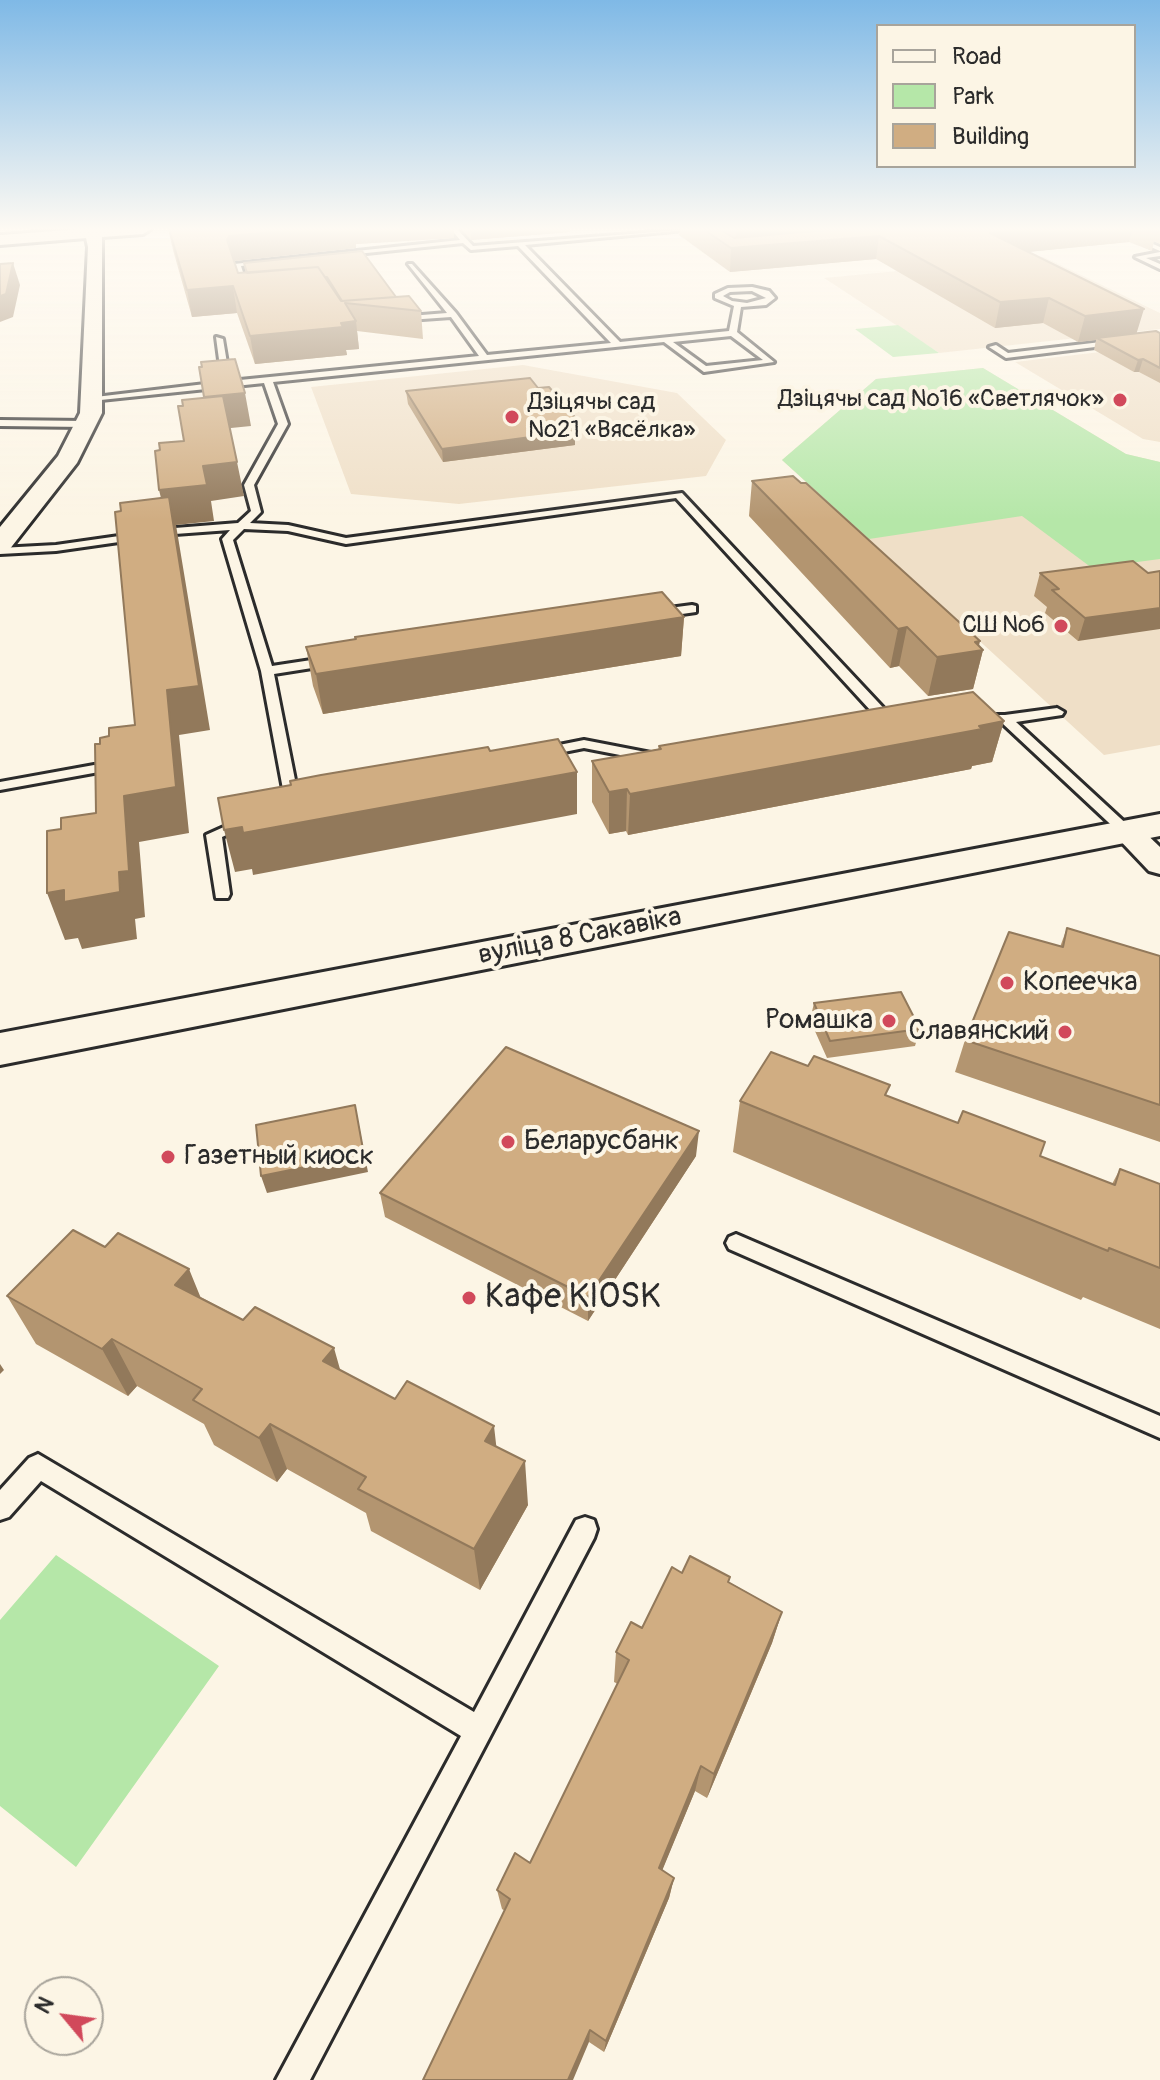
<!DOCTYPE html>
<meta charset="utf-8">
<style>
body{margin:0}
#map{position:relative;width:1160px;height:2080px;overflow:hidden;background:#fcf5e5;font-family:Pangolin,sans-serif}
canvas{display:block}
.legend{position:absolute;left:876px;top:24px;width:260px;height:144px;box-sizing:border-box;background:#fcf5e5;border:2px solid #a8a49b;margin:0;padding:10px 14px;list-style:none;font-size:24px;color:#2b2b2b}
.legend li{display:flex;align-items:center;gap:16px;height:40px}
.legend b{width:40px;border:2px solid #a8a49b}
.north{position:absolute;left:24px;top:1976px;width:80px;height:80px;box-sizing:border-box;background:#fcf5e5;border:2px solid #a8a49b;border-radius:50%;rotate:299deg;font-size:22px;font-weight:700;line-height:32px;text-align:center;color:#2b2b2b}
.north::after{content:'';display:block;margin:auto;width:28px;height:36px;background:#d1495b;clip-path:polygon(50% 0,100% 100%,50% 72%,0 100%)}
</style>
<div id="map">
<canvas width="1160" height="2080"></canvas>
<ul class="legend">
<li><b style="height:10px;background:#fcf5e5"></b>Road</li>
<li><b style="height:22px;background:#b5e7a8"></b>Park</li>
<li><b style="height:22px;background:#d0ad82"></b>Building</li>
</ul>
<div class="north">N</div>
</div>
<script>
const context = document.querySelector('canvas').getContext('2d');
context.lineJoin = 'round';
function fillPath(path, color) { context.fillStyle = color; context.fill(path, 'evenodd'); }
const shape = rows => new Path2D(rows.map(r => 'M' + r).join(''));
function strokePath(path, color, width, dash) { context.strokeStyle = color; context.lineWidth = width; context.lineCap = dash ? 'butt' : 'round'; context.setLineDash(dash || []); context.stroke(path); }
function write(font, color, halo, rows, align = 'center') {
  context.font = font + ' Pangolin,sans-serif'; context.lineWidth = 8; context.setLineDash([]); context.textBaseline = 'middle'; context.strokeStyle = halo; context.fillStyle = color; for (const [text, x, y, turn = 0] of rows) {
    context.save(); context.translate(x, y); context.rotate((+turn || 0) * Math.PI / 180); context.textAlign = isNaN(turn) ? turn : align; if (halo) context.strokeText(text, 0, 0); context.fillText(text, 0, 0); context.restore();
  }
}
fillPath(shape([
 [1044,257,1160,313,1160,329,939,353,824,278],
 [1160,345,1160,442,1143,439,1015,362],
 [523,365,677,393,726,440,706,476,459,504,351,494,311,387],
 [983,368,1126,454,1160,462,1160,745,1104,755,782,460,876,379]
]), '#efdfc7');
fillPath(shape([
 [898,325,939,353,893,357,855,329],
 [983,368,1126,454,1160,462,1160,559,1092,568,1022,516,869,539,782,460,876,379],
 [56,1555,219,1666,76,1867,0,1806,0,1620]
]), '#b5e7a8');
const lane = shape([
 [451,229,457,229,473,246,695,229,525,245,620,342,729,331,734,306,715,298,715,294,728,288,752,287,769,291,775,298,766,305,741,307,737,332,774,362,704,372,664,342,273,382,288,424,254,485,261,512,250,523,288,525,346,538,682,493,891,716,902,717,902,723,882,723,676,498,346,544,288,531,244,529,233,540,272,666,331,657,337,661,331,665,274,674,298,795,305,799,292,804,285,800,261,671,222,539,230,530,175,534,56,551,0,554,0,548,56,545,175,528,238,523,251,511,244,485,278,424,264,383,91,401,87,398,222,382,216,337,223,339,230,381,479,356,451,317,394,321,397,317,447,313,408,264,412,264,456,313,487,355,611,343,518,246,471,250,463,243,241,266,250,294,246,296,242,294,234,264,460,240,451,229],
 [752,291,766,298,747,303,732,301,723,296,730,292,752,291],
 [731,336,763,360,706,366,673,342,731,336],
 [1110,229,1118,229,1160,247,1160,251,1110,229],
 [1160,252,1160,256,1146,258,1160,264,1160,269,1135,257,1160,252],
 [1160,335,1160,339,1006,358,989,347,996,345,1008,353,1160,335],
 [0,420,86,421,91,424,86,427,0,426,0,420],
 [692,605,696,606,696,612,654,618,648,614,654,610,692,605],
 [1057,708,1064,712,1062,715,1016,722,1132,829,1132,835,1122,835,1002,723,978,723,971,719,978,715,1005,715,1057,708],
 [584,740,656,754,663,758,656,762,584,748,539,757,532,753,534,750,584,740],
 [94,765,99,766,99,772,0,790,0,782,94,765],
 [246,817,251,818,251,824,222,837,230,894,228,898,216,898,206,835,246,817],
 [736,1234,1160,1416,1160,1438,729,1249,726,1243,729,1237,736,1234],
 [38,1454,474,1712,576,1520,585,1517,594,1520,597,1529,594,1538,310,2080,276,2080,461,1736,41,1481,9,1517,0,1520,0,1490,29,1458,38,1454]
]);
const street = shape([
 [1127,823,1138,826,1160,847,1160,874,1149,871,1112,832,1116,826,1127,823]
]);
const secondary = shape([
 [83,229,151,229,143,234,102,237,102,413,77,463,9,550,0,552,0,527,58,456,80,413,88,247,86,238,0,245,0,235,83,229],
 [1160,814,1160,836,0,1065,0,1033,1160,814]
]);
strokePath(lane, '#2b2b2b', 6);
strokePath(street, '#2b2b2b', 6);
strokePath(secondary, '#2b2b2b', 6);
fillPath(lane, '#fcf5e5');
fillPath(street, '#fcf5e5');
fillPath(secondary, '#fcf5e5');
fillPath(shape([
 [168,229,454,238,356,244,356,248,234,261,238,273,246,273,244,263,362,251,396,297,421,311,423,339,357,331,359,349,346,350,347,355,255,364,237,313,192,317,173,250],
 [461,229,570,229,570,232,471,240],
 [680,229,1160,229,1160,244,1154,241,1152,251,1129,242,1028,252,1137,333,1160,333,1160,383,1139,372,1134,372,1094,350,1096,340,1078,342,1043,323,995,328,876,259,730,272,679,235],
 [538,388,578,421,578,435,575,435,575,445,443,462,408,404,406,391],
 [752,481,979,646,983,650,973,689,928,696,899,666,890,668,749,516],
 [1040,573,1148,573,1078,641,1045,613,1047,607,1034,596],
 [684,617,681,656,323,714,313,686,306,647],
 [1004,721,992,762,972,766,971,769,628,835,626,831,609,834,592,802,592,761,658,749,659,746],
 [1067,928,1160,956,1160,1142,955,1072,965,1040,1060,947],
 [814,1003,920,1029,915,1046,827,1058,810,1020],
 [808,1066,1112,1184,1120,1169,1160,1184,1160,1329,1083,1297,1081,1300,733,1152,740,1101],
 [696,1156,588,1321,385,1217,380,1193],
 [105,1247,395,1399,496,1447,528,1505,480,1590,371,1531,366,1513,287,1469,277,1482,214,1445,204,1424,137,1386,128,1396,36,1344,7,1296],
 [682,1573,730,1577,729,1582,782,1612,772,1643,707,1798,695,1791,662,1870,674,1878,669,1898,604,2052,589,2042,505,1911,502,1909,497,1890,530,1863,618,1684,614,1682,616,1652,642,1628]
]), '#b39570');
fillPath(shape([
 [305,229,454,229,454,238,356,244,356,248,234,261,227,240,229,236],
 [471,229,570,229,570,232,471,240],
 [736,229,917,229,879,236,876,259,730,272,731,248,734,248],
 [1010,229,1133,229,1129,242,986,256,990,233],
 [13,263,20,285,13,317,0,322,0,296],
 [233,286,237,313,192,317,187,290],
 [1049,298,1043,323,995,328,1000,302],
 [1144,309,1136,335,1097,338,1096,340,1078,342,1085,316],
 [356,321,359,349,346,350,347,355,255,364,250,336],
 [1143,359,1139,372,1134,372,1138,360],
 [245,393,251,426,211,430,204,397],
 [578,421,578,435,575,435,575,445,443,462,442,449],
 [237,462,244,496,211,501,214,521,176,525,210,730,179,735,189,833,139,842,145,917,135,919,137,939,82,949,78,938,65,940,47,893,119,872,124,796,167,690,168,526,159,490,203,466],
 [1160,608,1160,629,1078,641,1085,618],
 [684,617,681,656,323,714,316,674],
 [907,627,899,666,890,668,898,629],
 [980,641,978,650,983,650,973,689,928,696,937,657,975,642],
 [1004,721,992,762,972,766,971,769,628,835,630,794],
 [577,772,577,814,253,875,252,869,235,872,224,830],
 [627,789,626,831,609,834,609,792],
 [355,1105,368,1172,267,1193,261,1176],
 [699,1131,696,1156,588,1321,588,1297],
 [189,1269,209,1318,175,1285],
 [112,1339,137,1386,128,1396,102,1349],
 [334,1348,347,1394,323,1361],
 [0,1364,4,1370,0,1374],
 [270,1424,287,1469,277,1482,259,1438],
 [494,1426,499,1470,485,1441],
 [525,1461,528,1505,480,1590,474,1549],
 [782,1612,772,1643,707,1798,714,1774],
 [701,1766,695,1791,655,1888,659,1868],
 [674,1878,669,1898,604,2052,606,2041],
 [590,2030,589,2042,573,2080,568,2080]
]), '#92795b');
const building = shape([
 [169,229,305,229,229,236,227,240,238,273,318,267,341,301,409,296,421,311,345,303,356,321,341,323,343,327,250,336,233,286,187,290,169,229],
 [703,229,719,229,734,238,838,229,1035,229,990,233,1144,309,1085,316,1049,298,1000,302,879,236,731,248,703,229],
 [362,251,396,297,342,301,327,277,325,277,318,267,247,273,244,263,362,251],
 [13,263,6,294,0,296,0,264,13,263],
 [1156,331,1160,333,1160,368,1143,359,1138,360,1097,338,1156,331],
 [235,359,245,393,204,397,199,367,202,367,201,362,235,359],
 [530,378,538,388,549,387,578,421,568,423,575,431,442,449,406,391,530,378],
 [223,396,237,462,203,466,207,485,159,490,155,451,160,450,159,443,184,441,178,406,183,406,182,400,223,396],
 [793,476,801,483,806,483,980,641,975,642,983,650,937,657,907,627,898,629,752,481,793,476],
 [169,497,199,686,167,690,176,787,124,796,129,871,119,872,120,892,64,902,64,890,47,893,47,831,61,829,61,818,96,813,95,744,100,744,100,738,109,736,109,728,135,725,115,512,121,511,120,503,169,497],
 [1133,561,1148,573,1160,571,1160,608,1085,618,1052,590,1059,589,1040,573,1133,561],
 [662,592,684,617,316,674,306,647,356,639,355,637,662,592],
 [973,692,1004,721,979,726,982,729,630,794,627,789,609,792,592,761,661,749,659,746,973,692],
 [558,739,577,772,243,833,242,827,224,830,218,798,291,785,290,781,321,775,488,747,490,751,558,739],
 [1067,928,1160,956,1160,1105,965,1040,1009,932,1063,947,1067,928],
 [901,992,920,1029,830,1041,814,1003,901,992],
 [506,1047,699,1131,588,1297,380,1193,506,1047],
 [771,1052,808,1066,814,1056,890,1085,885,1095,958,1123,963,1111,1045,1142,1040,1156,1115,1185,1120,1169,1160,1184,1160,1268,1109,1248,1108,1251,740,1101,771,1052],
 [355,1105,364,1155,261,1176,256,1125,355,1105],
 [73,1230,105,1247,118,1233,189,1269,175,1285,243,1320,255,1307,334,1348,323,1361,395,1399,407,1381,494,1426,485,1441,525,1461,474,1549,358,1489,366,1477,270,1424,259,1438,193,1400,202,1389,112,1339,102,1349,7,1296,73,1230],
 [690,1556,730,1577,728,1582,782,1612,714,1774,701,1766,659,1868,674,1878,606,2041,590,2030,568,2080,423,2080,510,1899,497,1890,515,1853,530,1863,629,1660,616,1652,631,1622,642,1628,672,1567,682,1573,690,1556]
]);
fillPath(building, '#d0ad82');
strokePath(building, '#92795b', 2);
const sky = context.createLinearGradient(0, 0, 0, 520);
sky.addColorStop(0, '#7fb9e6');
sky.addColorStop(0.44, '#fefaf3');
sky.addColorStop(1, '#fefaf300');
context.fillStyle = sky;
context.fillRect(0, 0, 1160, 520);
for (const [x, y, r, color] of [
 [1120,400,8,"#d1495b"],
 [512,417,8,"#d1495b"],
 [1061,626,8,"#d1495b"],
 [1007,983,8,"#d1495b"],
 [889,1021,8,"#d1495b"],
 [1065,1032,8,"#d1495b"],
 [508,1142,8,"#d1495b"],
 [168,1157,8,"#d1495b"],
 [469,1298,8,"#d1495b"]
]) { const dot = new Path2D(); dot.arc(x, y, r, 0, 2 * Math.PI); context.fillStyle = color; context.fill(dot); strokePath(dot, '#fcf5e5', 3); }
write('24px', '#2b2b2b', '#fcf5e5', [
 ["Дзіцячы сад №16 «Светлячок»",1104,400],
 ["Дзіцячы сад",528,403,"left"],
 ["№21 «Вясёлка»",528,431,"left"],
 ["СШ №6",1045,626]
], 'right');
write('28px', '#2b2b2b', '#fcf5e5', [
 ["вуліца 8 Сакавіка",580,937,-11]
]);
write('28px', '#2b2b2b', '#fcf5e5', [
 ["Копеечка",1023,983],
 ["Ромашка",873,1021,"right"],
 ["Славянский",1049,1032,"right"],
 ["Беларусбанк",524,1142],
 ["Газетный киоск",184,1157]
], 'left');
write('34px', '#2b2b2b', '#fcf5e5', [
 ["Кафе KIOSK",485,1298]
], 'left');
</script>
